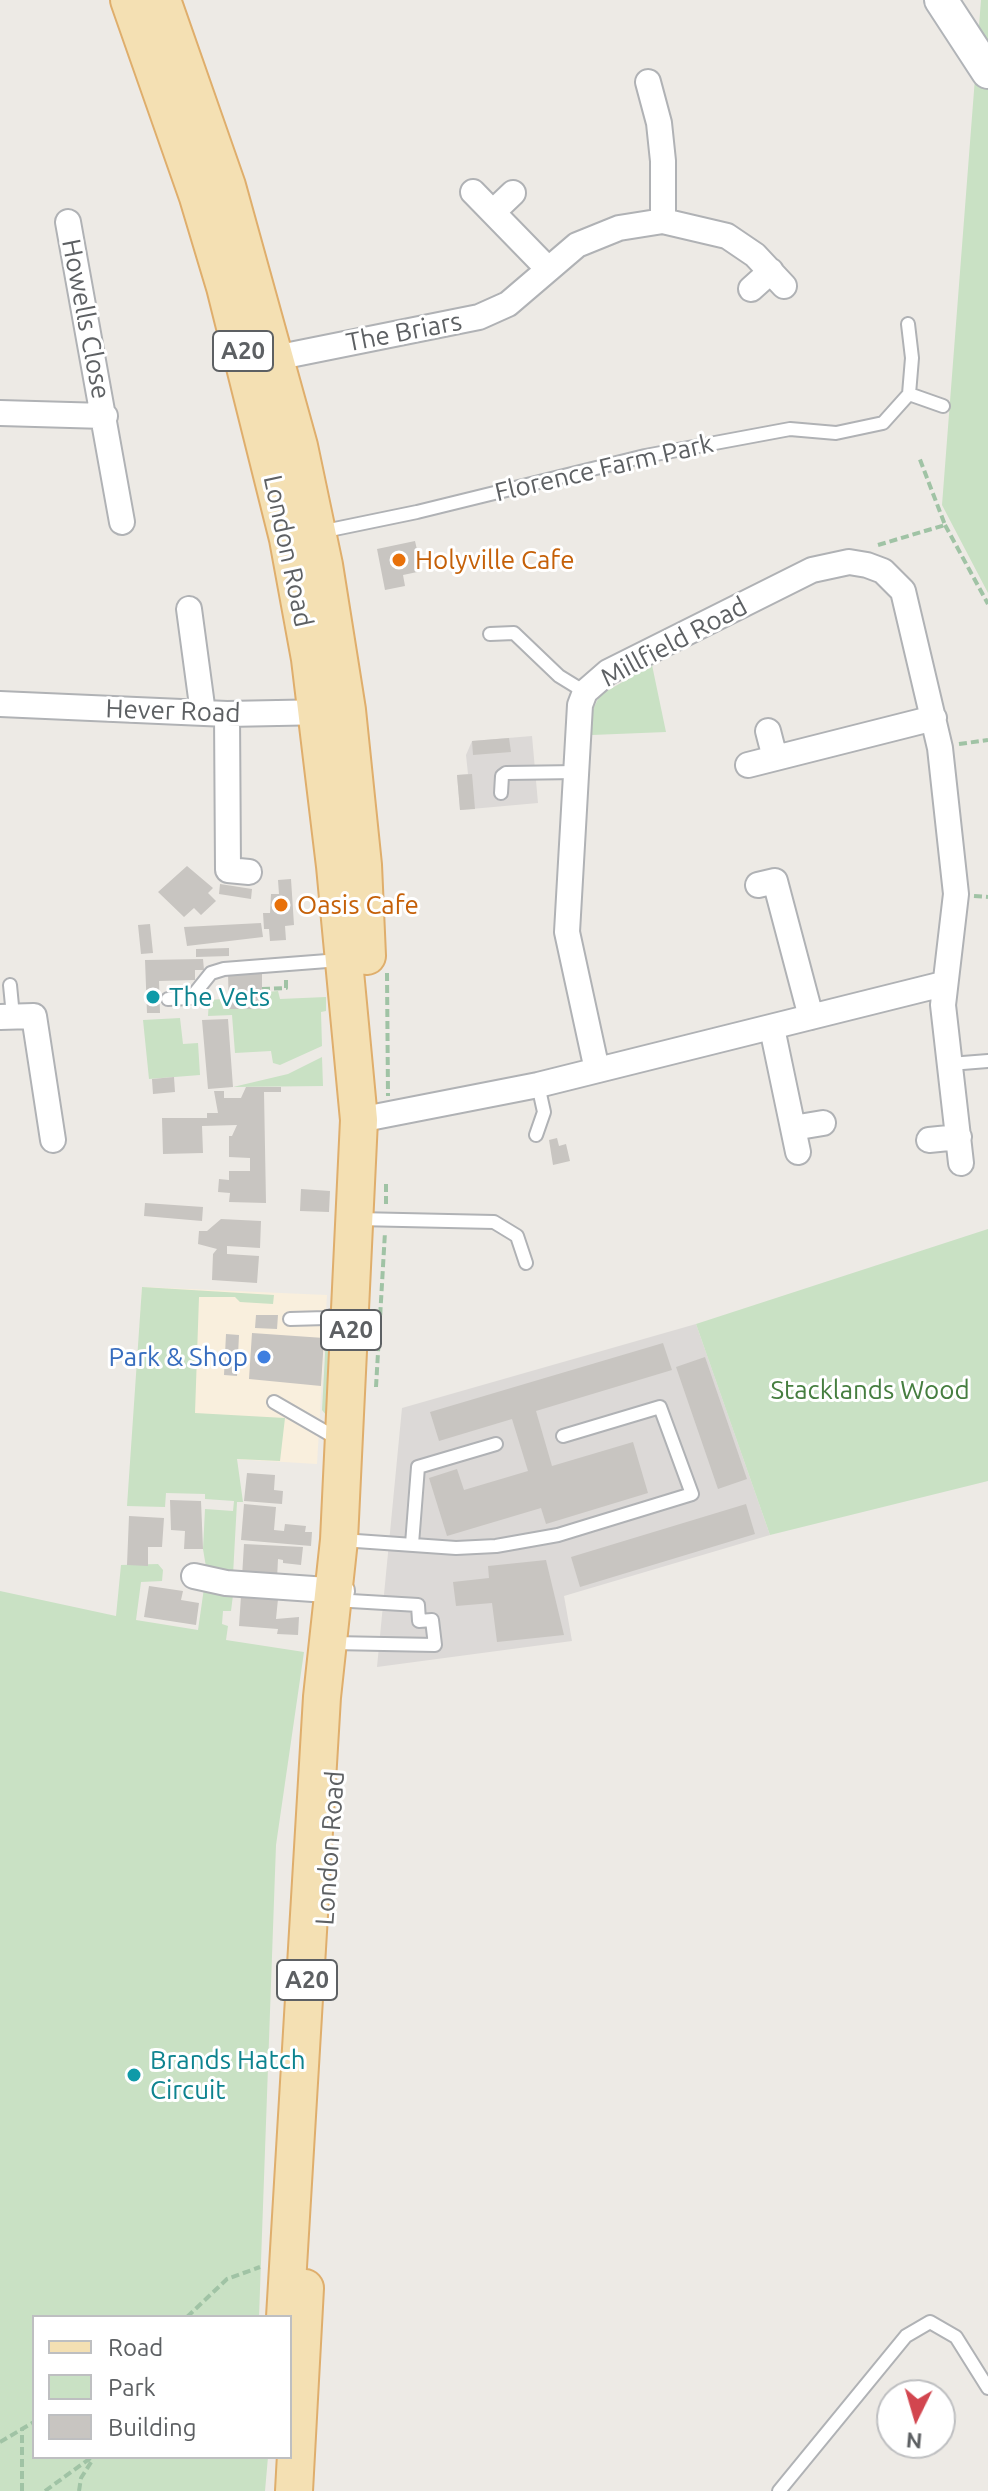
<!DOCTYPE html>
<style>
body{margin:0}
#map{position:relative;width:988px;height:2491px;overflow:hidden;background:#edeae5;font-family:Ubuntu,sans-serif}
canvas{display:block}
.legend{position:absolute;left:32px;top:2315px;width:260px;height:144px;box-sizing:border-box;background:#fff;border:2px solid #bebfc1;margin:0;padding:10px 14px;list-style:none;font-size:24px;color:#5d6063}
.legend li{display:flex;align-items:center;gap:16px;height:40px}
.legend b{width:40px;border:2px solid #bebfc1}
.north{position:absolute;left:876px;top:2379px;width:80px;height:80px;box-sizing:border-box;background:#fff;border:2px solid #bebfc1;border-radius:50%;rotate:185deg;font-size:22px;font-weight:700;line-height:32px;text-align:center;color:#5d6063}
.north::after{content:'';display:block;margin:auto;width:28px;height:36px;background:#d2464f;clip-path:polygon(50% 0,100% 100%,50% 72%,0 100%)}
</style>
<div id="map">
<canvas width="988" height="2491"></canvas>
<ul class="legend">
<li><b style="height:10px;background:#f4e0b3"></b>Road</li>
<li><b style="height:22px;background:#c9e1c4"></b>Park</li>
<li><b style="height:22px;background:#c8c5c1"></b>Building</li>
</ul>
<div class="north">N</div>
</div>
<script>
const context = document.querySelector('canvas').getContext('2d');
context.lineJoin = 'round';
function fillPath(path, color) { context.fillStyle = color; context.fill(path, 'evenodd'); }
const shape = rows => new Path2D(rows.map(r => 'M' + r).join(''));
function strokePath(path, color, width, dash) { context.strokeStyle = color; context.lineWidth = width; context.lineCap = dash ? 'butt' : 'round'; context.setLineDash(dash || []); context.stroke(path); }
function write(font, color, halo, rows, align = 'center') {
  context.font = font + ' Ubuntu,sans-serif'; context.lineWidth = 6; context.setLineDash([]); context.textBaseline = 'middle'; context.strokeStyle = halo; context.fillStyle = color; for (const [text, x, y, turn = 0] of rows) {
    context.save(); context.translate(x, y); context.rotate((+turn || 0) * Math.PI / 180); context.textAlign = isNaN(turn) ? turn : align; if (halo) context.strokeText(text, 0, 0); context.fillText(text, 0, 0); context.restore();
  }
}
fillPath(shape([
 [142,1287,327,1295,317,1464,133,1453]
]), '#f9efdd');
fillPath(shape([
 [532,736,538,803,460,810,457,775,468,774,466,755,472,741],
 [696,1324,770,1535,564,1596,572,1641,377,1667,402,1408]
]), '#dcd9d7');
fillPath(shape([
 [981,0,988,0,988,593,942,505],
 [652,665,666,732,592,735,589,731,593,709,600,695],
 [278,991,280,999,326,997,326,1011,321,1012,322,1046,280,1065,273,1063,271,1051,235,1053,232,1015,208,1016,209,1000,222,999,223,1009,267,1009,267,992],
 [180,1018,183,1044,198,1043,200,1075,149,1079,143,1020],
 [322,1057,323,1086,233,1087,288,1074],
 [988,1229,988,1481,770,1535,696,1324],
 [142,1287,274,1295,273,1304,240,1302,235,1297,199,1297,195,1413,285,1418,280,1461,237,1459,243,1502,237,1502,233,1575,206,1567,203,1549,205,1509,233,1511,234,1501,205,1499,205,1494,166,1493,165,1507,127,1506],
 [332,1330,326,1415,322,1410,326,1336],
 [158,1564,163,1570,162,1581,141,1582,136,1620,198,1630,204,1588,233,1595,231,1611,223,1611,222,1624,228,1626,226,1640,304,1652,276,1845,259,2317,34,2317,34,2457,268,2457,265,2491,0,2491,0,1591,116,1616,121,1565]
]), '#c9e1c4');
fillPath(shape([
 [415,541,422,571,403,575,405,586,385,590,377,549],
 [509,738,511,752,473,755,472,741],
 [472,774,475,809,460,810,457,775],
 [187,866,213,888,208,893,216,901,201,915,194,908,184,917,158,892],
 [291,879,294,925,285,926,286,940,270,941,269,929,264,929,263,913,270,913,271,894,279,894,278,880],
 [220,884,252,889,251,899,219,894],
 [261,923,263,937,187,946,184,927],
 [150,924,153,953,141,954,138,925],
 [229,948,229,956,196,957,196,949],
 [203,959,204,970,195,970,195,980,159,981,160,1013,147,1013,145,960],
 [262,973,262,1009,229,1009,228,974],
 [228,1019,233,1087,208,1089,202,1020],
 [174,1077,175,1092,153,1094,152,1079],
 [246,1087,281,1087,281,1092,264,1092,266,1203,229,1202,230,1193,218,1192,219,1179,229,1180,229,1171,250,1171,250,1158,229,1157,229,1136,232,1136,237,1125,202,1126,203,1153,163,1154,162,1118,207,1118,207,1113,218,1113,214,1091,224,1091,224,1098,241,1098],
 [557,1138,559,1146,566,1144,570,1161,553,1165,549,1140],
 [301,1189,330,1191,329,1212,300,1211],
 [145,1203,203,1207,202,1221,144,1216],
 [221,1219,261,1221,260,1248,227,1246,227,1254,259,1256,257,1283,212,1280,213,1254,217,1249,198,1244,199,1231,207,1231],
 [256,1315,278,1315,277,1329,255,1328],
 [252,1333,324,1338,321,1386,249,1379],
 [226,1334,239,1335,237,1376,224,1375],
 [663,1343,672,1370,536,1411,552,1466,633,1442,648,1493,546,1524,541,1508,447,1536,429,1478,457,1469,464,1490,528,1471,512,1419,439,1441,430,1412],
 [705,1357,747,1479,718,1489,676,1367],
 [247,1473,275,1475,274,1490,283,1491,282,1504,244,1501],
 [170,1500,201,1501,203,1549,184,1549,185,1531,171,1530],
 [244,1504,276,1507,274,1530,284,1531,285,1524,306,1526,305,1532,312,1532,311,1546,241,1540],
 [746,1504,755,1534,580,1587,571,1557],
 [129,1516,164,1518,162,1547,148,1547,148,1566,127,1565],
 [244,1544,303,1547,301,1565,283,1563,283,1560,278,1559,277,1579,242,1577],
 [546,1560,564,1635,497,1642,492,1603,456,1606,453,1582,489,1578,488,1566],
 [149,1586,183,1591,181,1600,199,1603,196,1625,144,1617],
 [241,1596,278,1599,276,1619,299,1617,298,1635,277,1634,278,1629,239,1626]
]), '#c8c5c1');
const lane = shape([
 [909,394,943,406],
 [320,532,417,512,645,456,790,429,836,433,883,423,909,394,912,358,908,324],
 [490,634,514,633,559,676,585,692],
 [501,793,502,776,506,773,578,772],
 [10,985,13,1016],
 [168,999,191,998,211,973,224,969,340,960],
 [950,1064,988,1061],
 [536,1135,544,1112,538,1085],
 [357,1219,494,1222,517,1236,526,1263],
 [290,1319,326,1318,345,1311],
 [274,1402,338,1439],
 [342,1540,456,1548,496,1546,558,1535,692,1494,660,1407,563,1436],
 [412,1544,418,1467,496,1444],
 [333,1643,435,1645,432,1620,419,1621,418,1605,334,1600],
 [779,2491,906,2336,930,2322,956,2337,988,2388]
]);
const street = shape([
 [648,82,659,123,663,161,663,221],
 [473,192,548,269],
 [493,212,513,193],
 [68,222,122,522],
 [751,289,771,271],
 [260,361,479,317,508,304,577,245,619,228,663,221,727,236,755,255,784,286],
 [0,413,105,416],
 [189,609,203,713],
 [0,704,227,714,328,712],
 [227,714,228,870,249,872],
 [768,731,775,758],
 [748,765,934,718],
 [758,885,775,881,811,1017],
 [0,1017,34,1016,53,1140],
 [772,1028,798,1152],
 [597,1070,567,932,580,705,585,692,608,672,812,570,849,562,867,565,883,571,903,591,940,748,956,894,943,1005,961,1163],
 [359,1120,538,1085,943,984],
 [793,1128,823,1123],
 [929,1140,959,1137],
 [194,1576,226,1583,342,1591]
]);
const secondary = shape([
 [941,0,988,72]
]);
const primary = shape([
 [129,0,198,197,225,287,288,539,310,659,335,866,359,1120,339,1540,322,1697,285,2317],
 [162,0,227,186,299,446,324,565,347,710,363,865,367,956],
 [294,2491,305,2288]
]);
strokePath(lane, '#b0b2b5', 16);
strokePath(street, '#b0b2b5', 28);
strokePath(secondary, '#b1b4b8', 36);
strokePath(primary, '#dfae6c', 40);
strokePath(shape([
 [945,525,988,604],
 [878,545,945,525,919,457],
 [959,744,988,740],
 [974,896,988,897],
 [387,973,388,1096],
 [262,989,286,988,286,978],
 [386,1204,386,1180],
 [376,1387,385,1232],
 [187,2317,227,2279,260,2267],
 [0,2442,34,2422],
 [22,2491,22,2428],
 [45,2491,92,2457],
 [79,2491,81,2478,93,2459]
]), '#a0c3a5', 4, [8, 4]);
strokePath(lane, '#fff', 12);
strokePath(street, '#fff', 24);
strokePath(secondary, '#fff', 32);
strokePath(primary, '#f4e0b3', 36);
for (const [x, y, r, color] of [
 [399,560,8,"#e8710a"],
 [281,905,8,"#e8710a"],
 [153,997,8,"#0f9aa8"],
 [264,1357,8,"#3f7fe0"],
 [134,2075,8,"#0f9aa8"]
]) { const dot = new Path2D(); dot.arc(x, y, r, 0, 2 * Math.PI); context.fillStyle = color; context.fill(dot); strokePath(dot, '#fff', 3); }
for (const [x, y, w] of [
 [243,351,60],
 [351,1330,60],
 [307,1980,60]
]) { const box = new Path2D(); box.roundRect(x - w / 2, y - 20, w, 40, 6); context.fillStyle = '#fff'; context.fill(box); strokePath(box, '#5d6063', 2); }
write('bold 24px', '#5d6063', null, [
 ["A20",243,351],
 ["A20",351,1330],
 ["A20",307,1980]
]);
write('26px', '#5d6063', '#fff', [
 ["Howells Close",86,319,79],
 ["The Briars",404,332,-11],
 ["Florence Farm Park",604,468,-13],
 ["London Road",288,551,78],
 ["Millfield Road",674,642,-28],
 ["Hever Road",173,711,2],
 ["London Road",330,1848,-86]
]);
write('26px', '#c56008', '#fff', [
 ["Holyville Cafe",415,560],
 ["Oasis Cafe",297,905]
], 'left');
write('26px', '#0d838f', '#fff', [
 ["The Vets",169,997],
 ["Brands Hatch",150,2060],
 ["Circuit",150,2090]
], 'left');
write('26px', '#366cbe', '#fff', [
 ["Park & Shop",248,1357]
], 'right');
write('26px', '#467e40', '#fff', [
 ["Stacklands Wood",870,1390]
]);
</script>
